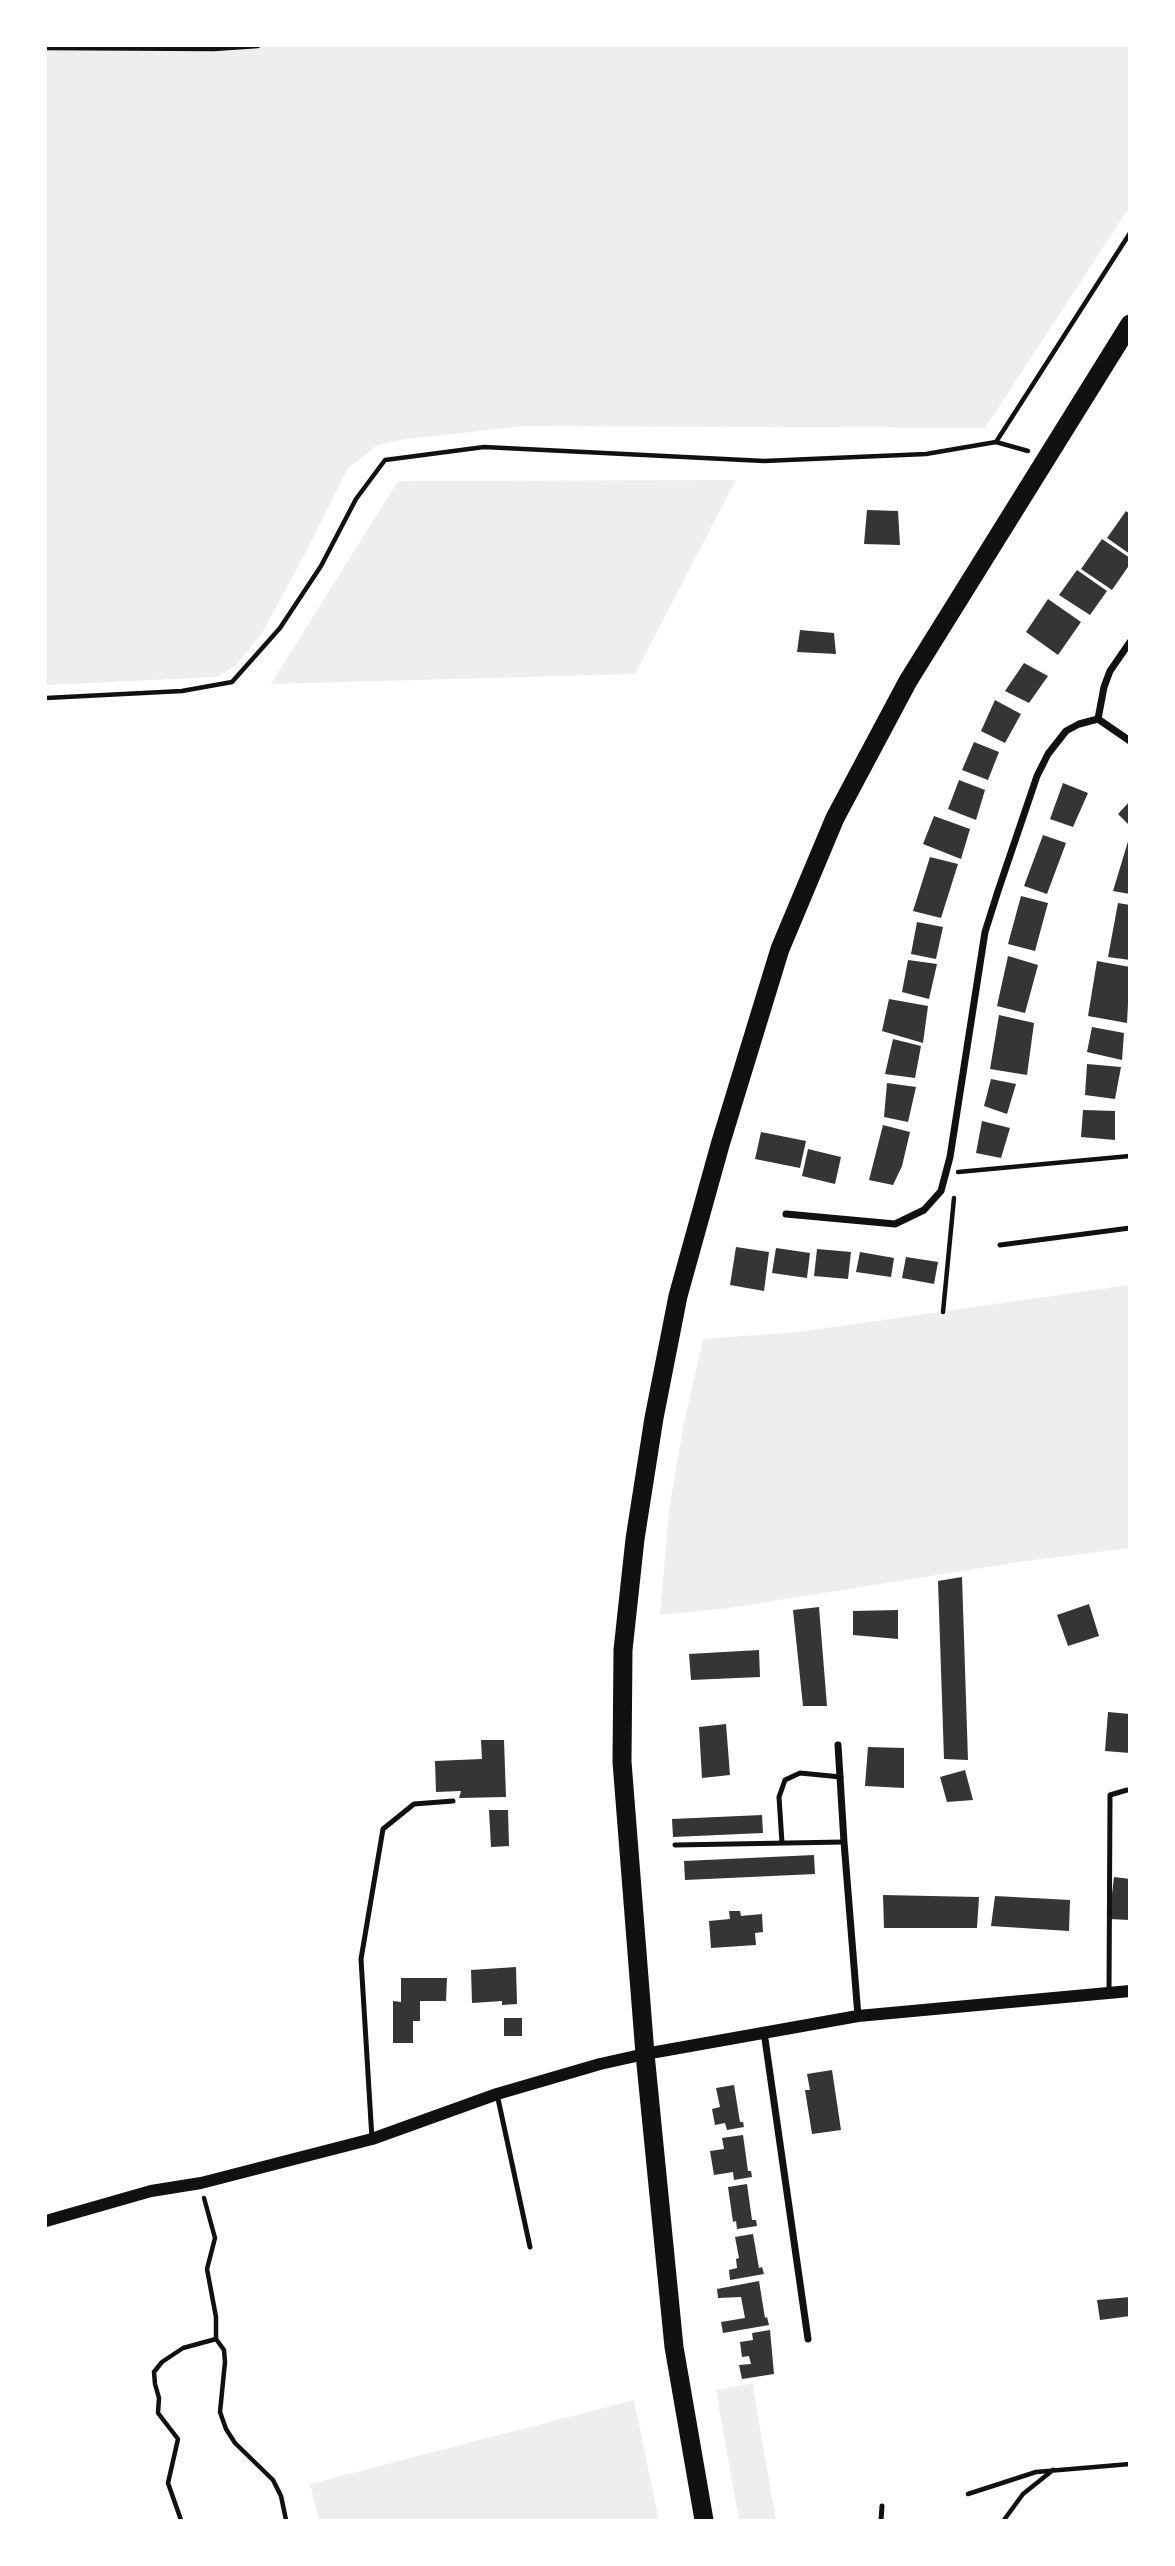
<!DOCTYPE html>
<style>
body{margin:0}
#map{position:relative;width:1175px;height:2566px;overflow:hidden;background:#fff;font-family:Cabin,sans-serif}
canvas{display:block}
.frame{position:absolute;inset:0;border:47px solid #fff;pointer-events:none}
</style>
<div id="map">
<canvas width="1175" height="2566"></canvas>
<div class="frame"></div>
</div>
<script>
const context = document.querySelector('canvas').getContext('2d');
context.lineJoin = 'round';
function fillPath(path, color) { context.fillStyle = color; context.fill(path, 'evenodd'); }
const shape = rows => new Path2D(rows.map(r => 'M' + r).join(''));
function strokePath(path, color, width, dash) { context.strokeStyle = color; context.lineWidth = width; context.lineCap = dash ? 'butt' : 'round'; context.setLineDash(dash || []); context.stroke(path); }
fillPath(shape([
 [245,46,1129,46,1129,208,985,428,523,426,407,439,378,445,348,468,309,546,261,635,236,665,217,677,46,685,46,49],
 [736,480,635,674,271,684,398,481],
 [1129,1285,1129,1548,1019,1562,729,1608,660,1615,669,1510,684,1423,703,1339,799,1332],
 [753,2383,756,2405,776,2520,739,2520,720,2414,716,2390],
 [634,2400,659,2520,319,2520,310,2484]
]), '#eee');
fillPath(shape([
 [867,510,898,511,900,545,864,544],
 [1126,511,1130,514,1130,554,1107,538],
 [1102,539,1130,558,1130,564,1112,590,1081,569],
 [1077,570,1107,591,1090,615,1059,595],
 [1048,599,1081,622,1058,655,1026,632],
 [800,630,834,633,836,654,797,652],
 [1024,663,1048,676,1029,703,1005,691],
 [995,700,1021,714,1005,743,981,731],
 [974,742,999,752,988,780,962,770],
 [959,780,985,790,976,820,948,809],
 [1063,783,1088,793,1073,827,1050,819],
 [1130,801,1130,826,1118,814],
 [934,816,970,829,961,859,923,844],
 [1043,835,1066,843,1047,894,1024,886],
 [1129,838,1130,838,1130,894,1113,891],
 [930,857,958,864,941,918,913,911],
 [1021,896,1048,903,1035,951,1008,944],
 [1118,903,1130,905,1130,960,1108,957],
 [917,922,943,927,936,959,911,954],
 [1008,956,1038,965,1025,1013,997,1006],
 [908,960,937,964,929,999,902,992],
 [1097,961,1130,967,1127,1023,1088,1016],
 [889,999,928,1006,923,1043,882,1031],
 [999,1015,1034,1023,1027,1075,990,1069],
 [1092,1027,1124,1033,1122,1060,1087,1052],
 [893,1039,921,1046,915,1078,885,1074],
 [1087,1064,1121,1067,1115,1099,1085,1095],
 [991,1079,1016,1084,1007,1114,984,1106],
 [887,1083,916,1087,908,1122,884,1117],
 [1083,1110,1115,1111,1115,1140,1081,1137],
 [982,1121,1010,1128,1001,1158,976,1153],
 [883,1125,910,1132,902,1166,893,1185,869,1180],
 [761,1132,806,1141,800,1168,755,1159],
 [808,1149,841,1157,835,1184,802,1176],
 [736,1247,769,1252,764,1291,730,1285],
 [776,1248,810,1253,807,1278,772,1273],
 [817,1249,851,1252,848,1279,814,1276],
 [860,1252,894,1258,891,1277,856,1272],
 [906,1257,938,1262,934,1284,902,1278],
 [962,1577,968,1760,944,1759,938,1581],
 [1089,1604,1099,1636,1068,1646,1057,1615],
 [819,1607,827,1706,803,1706,793,1610],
 [898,1610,898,1639,853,1635,853,1611],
 [759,1650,760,1677,691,1680,689,1654],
 [1108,1712,1130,1714,1130,1753,1105,1751],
 [726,1724,730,1775,702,1778,699,1727],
 [481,1740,504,1740,506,1797,459,1798,461,1791,436,1792,435,1761,482,1759],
 [868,1747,904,1748,904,1788,865,1786],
 [965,1770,973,1800,947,1802,940,1777],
 [489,1810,508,1810,509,1846,491,1847],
 [762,1815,763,1833,673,1837,672,1819],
 [814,1855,815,1874,685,1880,684,1861],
 [1114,1877,1130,1879,1130,1920,1109,1919],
 [883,1895,979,1897,977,1928,884,1928],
 [995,1896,1070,1900,1069,1931,991,1926],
 [729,1911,740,1911,741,1916,762,1914,763,1932,755,1933,756,1945,711,1948,709,1921,730,1919],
 [516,1967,517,2004,502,2005,502,2001,472,2003,471,1970],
 [401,1978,447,1978,446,2001,420,2001,420,2021,413,2021,413,2043,393,2043,393,2001,401,2002],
 [504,2018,522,2018,522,2036,504,2036],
 [832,2070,841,2130,812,2134,805,2090,810,2090,807,2074],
 [734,2085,740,2122,743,2122,744,2127,727,2130,725,2123,715,2125,712,2109,720,2107,716,2088],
 [743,2135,748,2171,751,2171,752,2177,734,2180,733,2172,714,2175,710,2151,724,2149,722,2138],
 [747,2184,752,2220,756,2220,757,2226,737,2229,736,2221,733,2222,728,2187],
 [753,2234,759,2268,762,2267,764,2274,730,2280,729,2270,737,2268,736,2259,739,2258,735,2237],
 [759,2281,765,2318,767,2317,769,2325,723,2333,721,2322,745,2318,741,2297,718,2298,717,2289],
 [1130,2297,1130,2316,1100,2320,1097,2300],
 [770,2330,774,2374,742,2379,739,2365,751,2364,749,2356,742,2357,740,2342,753,2340,752,2333]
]), '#353535');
strokePath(shape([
 [46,48,214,49,258,46],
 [996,442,1130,233],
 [46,698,182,691,232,682,280,628,321,566,356,499,385,460,484,447,764,461,926,454,996,442,1028,451],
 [958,1172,1130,1156],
 [943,1312,954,1198],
 [204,2198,215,2238,207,2269,216,2317,216,2339,224,2350,225,2362,220,2412,226,2429,235,2443,273,2480,281,2496,286,2520],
 [968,2494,1036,2472,1130,2464],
 [181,2520,168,2483,178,2439,158,2413,159,2398,155,2384,154,2372,162,2362,183,2348,216,2339],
 [1004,2520,1023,2494,1053,2470]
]), '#111', 4.5);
strokePath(shape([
 [1000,1245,1130,1228],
 [782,1843,779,1797,785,1780,800,1773,841,1777],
 [675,1845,844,1842],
 [1109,1992,1110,1795,1127,1790],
 [497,2094,530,2247],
 [372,2139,361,1959,383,1829,414,1804,453,1801],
 [881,2520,882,2506]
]), '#111', 5);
strokePath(shape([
 [1098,719,1130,741],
 [786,1214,895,1224,924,1210,941,1191,950,1157,985,932,998,891,1037,776,1048,754,1066,731,1079,724,1098,719,1104,687,1110,671,1130,642],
 [838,1745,844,1842,858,2016],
 [764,2032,808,2339]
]), '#111', 7);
strokePath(shape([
 [46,2221,151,2191,201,2183,372,2139,497,2094,600,2064,645,2054,858,2016,1130,1991]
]), '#111', 12);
strokePath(shape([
 [704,2520,674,2347,645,2054,622,1762,623,1650,635,1539,654,1418,678,1296,720,1145,780,949,835,818,908,681,1130,324]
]), '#111', 19);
</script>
